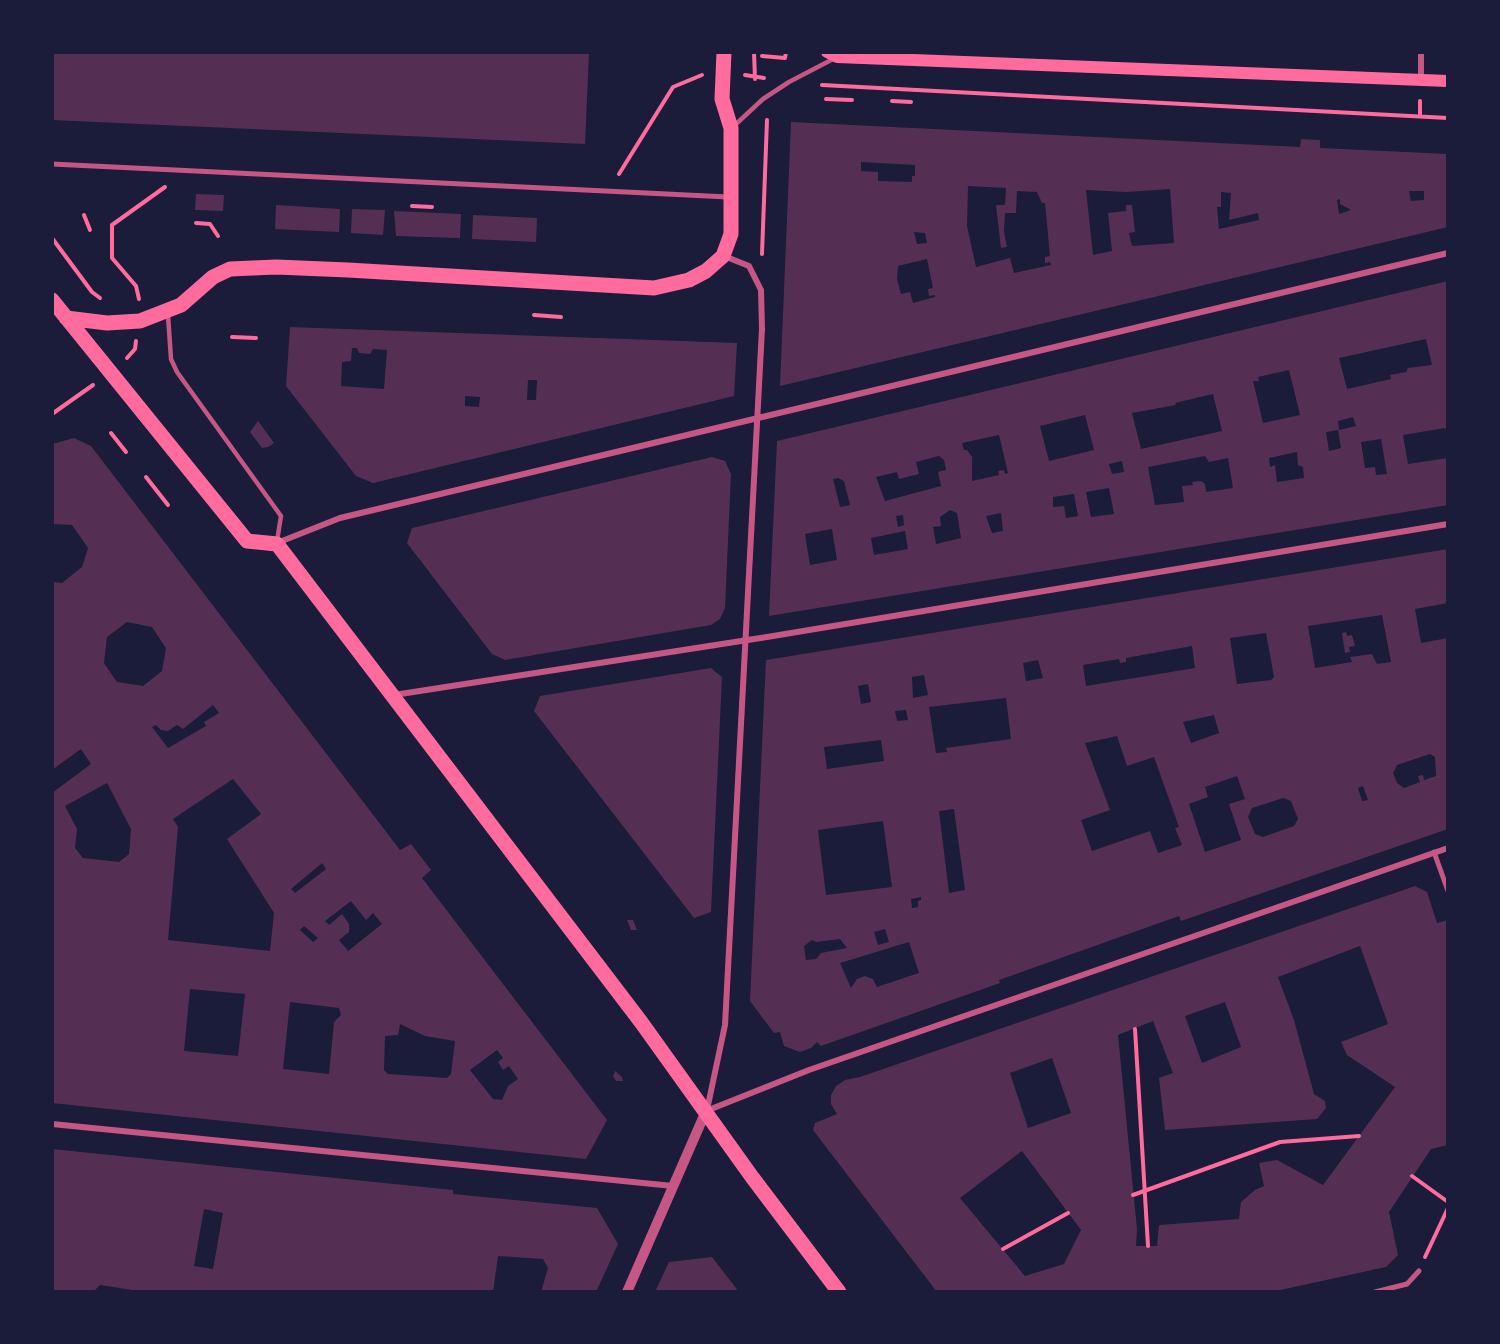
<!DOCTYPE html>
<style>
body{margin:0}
#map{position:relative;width:1500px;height:1344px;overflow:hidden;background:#1b1b3a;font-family:"PT Sans Narrow",sans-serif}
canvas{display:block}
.frame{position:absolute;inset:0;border:54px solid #1b1b3a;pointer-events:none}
</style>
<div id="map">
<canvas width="1500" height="1344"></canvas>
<div class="frame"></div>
</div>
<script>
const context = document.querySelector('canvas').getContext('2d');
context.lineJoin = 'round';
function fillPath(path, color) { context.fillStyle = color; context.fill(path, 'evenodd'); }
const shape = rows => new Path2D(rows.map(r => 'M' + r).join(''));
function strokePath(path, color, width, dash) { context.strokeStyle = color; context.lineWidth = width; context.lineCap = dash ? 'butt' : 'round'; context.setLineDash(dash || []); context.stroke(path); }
fillPath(shape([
 [52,52,589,52,585,144,52,120],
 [791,122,1300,147,1301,139,1320,140,1320,148,1448,154,1448,227,780,386],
 [861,162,915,165,915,176,912,176,912,182,878,181,878,172,861,171],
 [968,186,1006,188,1005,205,996,205,1001,248,1007,247,1004,232,1005,213,1016,213,1017,191,1037,192,1042,203,1045,203,1050,256,1045,257,1045,263,1050,262,1051,265,1014,273,1010,258,976,267,967,226],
 [1170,189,1174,243,1132,246,1129,233,1135,232,1132,205,1126,205,1126,211,1108,213,1112,251,1093,255,1086,190,1127,192],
 [1409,191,1424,191,1424,200,1411,201],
 [1221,192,1231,193,1229,220,1258,213,1259,220,1219,229,1217,207,1221,207],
 [1340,199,1340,204,1351,210,1339,214,1337,200],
 [914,232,925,233,927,243,917,244],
 [927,259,933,288,928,289,929,296,935,295,935,297,913,303,910,292,901,294,897,279,898,266],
 [196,194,224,195,223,211,195,210],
 [276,205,340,209,339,232,275,229],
 [352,209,385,210,383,235,351,233],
 [394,211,461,214,460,238,396,236],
 [473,215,537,218,536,242,472,239],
 [1448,281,1448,434,1445,428,1403,435,1408,464,1448,458,1448,505,769,616,777,441],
 [1426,339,1432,365,1408,368,1406,372,1390,375,1391,379,1347,389,1339,358],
 [1289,370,1300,415,1263,423,1253,381,1259,381,1258,377],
 [1213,394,1222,431,1141,449,1132,413,1176,405,1175,403],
 [1085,415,1094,450,1049,461,1040,426],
 [1353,417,1356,426,1339,430,1338,421],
 [1338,430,1341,448,1329,451,1326,432],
 [999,435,1008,473,1005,474,1004,470,998,471,999,475,972,481,972,457,967,450,964,450,962,443],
 [1381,439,1387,474,1376,475,1375,467,1365,468,1361,442],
 [1297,452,1298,465,1303,467,1304,478,1277,482,1275,465,1270,467,1269,458],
 [939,456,944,460,946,470,938,472,941,486,885,501,876,477,897,472,899,479,919,474,916,462],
 [1205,456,1209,462,1228,458,1233,488,1206,492,1205,484,1201,481,1192,482,1193,485,1182,486,1184,502,1155,505,1148,467],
 [1122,461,1124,472,1112,474,1109,464],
 [838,478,844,481,850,505,840,507,833,479],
 [1109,488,1114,514,1091,517,1086,492],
 [1074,494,1078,516,1066,518,1064,506,1053,507,1053,497],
 [950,510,957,513,961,538,936,544,933,527,941,526,940,517],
 [1001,513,1003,531,992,533,986,516],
 [903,515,904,525,898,527,896,516],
 [832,529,837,560,810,565,805,534],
 [905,531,908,549,874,555,871,538],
 [290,327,737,343,734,396,373,483,356,476,286,386],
 [352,348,357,348,359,353,370,354,373,349,387,350,384,389,341,386,342,362,351,361],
 [528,380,537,380,536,400,527,400],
 [465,396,480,397,479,407,465,406],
 [258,421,274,443,268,447,262,448,250,432],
 [74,438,91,446,400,850,411,844,431,870,422,878,607,1120,586,1159,52,1103,52,793,91,764,81,749,52,770,52,582,62,583,82,567,88,548,72,525,52,524,52,444],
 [127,622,152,627,166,648,162,671,143,686,117,682,104,663,107,637],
 [213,705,219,713,204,722,206,726,168,748,152,727,156,725,161,730,168,731,177,725,183,729],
 [233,779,261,814,227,839,274,913,270,951,168,940,178,827,173,819],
 [107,783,131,829,129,854,119,862,83,858,75,848,77,829,65,806],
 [322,863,326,869,295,893,291,889],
 [351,901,366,920,373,913,382,924,348,951,339,940,349,932,349,924,342,914,329,925,325,921],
 [304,926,318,938,313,942,300,930],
 [190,989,245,994,238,1056,184,1051],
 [290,1002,339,1008,341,1015,334,1022,329,1074,283,1069],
 [400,1024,425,1036,455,1041,451,1074,447,1078,388,1074,384,1070,385,1036,398,1035],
 [497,1050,503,1058,498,1062,503,1070,509,1066,518,1079,508,1086,502,1100,493,1099,470,1070],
 [712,457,725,461,731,474,725,608,720,619,711,625,505,660,492,654,407,543,412,528],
 [1448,549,1448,603,1415,609,1421,643,1448,638,1448,829,1181,921,1179,916,999,980,1000,983,821,1046,817,1042,811,1048,800,1052,784,1046,780,1032,774,1033,750,1001,766,660],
 [1382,615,1391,662,1377,664,1372,654,1350,657,1352,662,1315,668,1308,626],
 [1266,633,1274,677,1271,680,1237,684,1230,638],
 [1192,646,1195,668,1086,686,1083,665,1119,659,1120,663,1126,662,1126,658],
 [1038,660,1043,678,1026,681,1023,663],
 [924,675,928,695,913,698,912,677],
 [868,684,871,702,861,704,858,686],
 [1006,698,1011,739,946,748,947,752,936,753,929,707],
 [906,710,908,720,897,721,895,711],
 [1214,715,1219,733,1191,743,1183,722],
 [1117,736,1127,766,1154,757,1179,827,1175,828,1182,845,1158,853,1150,831,1092,851,1081,820,1110,810,1085,743],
 [881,740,884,761,827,769,824,747],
 [1430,754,1435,757,1436,776,1424,780,1423,775,1418,776,1420,782,1404,788,1397,783,1393,773,1397,765],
 [1237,776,1245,799,1229,804,1241,840,1205,852,1189,804,1208,797,1205,787],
 [1363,786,1368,800,1362,801,1358,788],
 [1283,798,1291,801,1298,819,1294,826,1263,837,1255,834,1248,817,1252,808],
 [954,809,965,890,949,893,939,811],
 [883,821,892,887,826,895,818,830],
 [921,897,921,900,918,901,918,907,912,908,911,899],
 [885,929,889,942,878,945,874,932],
 [840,939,847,948,821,953,816,959,806,960,804,946,812,940,816,942],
 [909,942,919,973,877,987,873,979,865,976,857,979,851,988,840,963],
 [1346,632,1347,636,1352,635,1355,646,1349,647,1350,652,1345,653,1342,633],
 [711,668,722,677,711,912,694,918,534,711,540,696],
 [1415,886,1427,892,1437,923,1448,920,1448,1145,1431,1149,1389,1212,1398,1255,1386,1267,1271,1292,937,1292,813,1130,815,1123,837,1114,831,1104,831,1095,836,1086,845,1080,860,1077],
 [1360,946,1388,1024,1341,1042,1347,1055,1395,1087,1323,1185,1277,1160,1259,1163,1264,1186,1255,1190,1241,1202,1239,1219,1159,1225,1157,1246,1136,1246,1137,1229,1118,1035,1153,1021,1173,1073,1159,1078,1165,1130,1317,1119,1326,1108,1325,1101,1314,1094,1294,1020,1278,977],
 [1225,1002,1241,1047,1202,1063,1185,1016],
 [1052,1058,1071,1113,1028,1128,1010,1073],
 [1022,1151,1081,1230,1064,1264,1025,1276,960,1198],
 [627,920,633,920,637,930,631,930],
 [615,1071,622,1077,623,1081,616,1081,613,1076],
 [52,1149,453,1190,453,1194,597,1208,618,1244,596,1292,541,1292,548,1268,543,1259,498,1256,493,1292,145,1292,100,1285,93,1292,52,1292],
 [204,1209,223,1213,213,1269,194,1266],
 [712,1257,739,1292,655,1292,669,1262]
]), '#542f53');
strokePath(shape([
 [754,52,755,79],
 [762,56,785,58,786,52],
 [745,75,764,78],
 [822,85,1448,118],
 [826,99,852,100],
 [892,101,911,102],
 [1420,116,1420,101],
 [619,174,673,87,702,75],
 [412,206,432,207],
 [84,215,90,230],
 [196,223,210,224,218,236],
 [52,238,92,292,100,298],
 [762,254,767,120],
 [139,299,136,286,112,258,112,225,165,187],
 [534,315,561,317],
 [232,337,256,338],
 [127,358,135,349,136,341],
 [52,414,93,385],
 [111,433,126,452],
 [146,477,168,505],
 [1135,1029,1148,1246],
 [1412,1176,1448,1202],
 [1133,1195,1280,1142,1359,1136],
 [1003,1249,1068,1213],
 [1425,1257,1448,1208]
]), '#ff6b9d', 4);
strokePath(shape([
 [735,125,763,99,789,82,835,58],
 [168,315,171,359,177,372,281,516,277,541]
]), '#c65784', 4.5);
strokePath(shape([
 [52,164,728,197],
 [1434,852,1448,891],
 [1375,1292,1407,1284,1419,1271]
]), '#c65784', 5);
strokePath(shape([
 [1421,79,1421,52],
 [277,543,340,518,1448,253],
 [394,695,767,637,1448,524],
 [707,1110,725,1025,762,329,761,290,749,266,724,256],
 [706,1111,809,1070,1448,848],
 [52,1124,673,1186]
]), '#c65784', 6);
strokePath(shape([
 [627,1292,706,1111]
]), '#c65784', 10);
strokePath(shape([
 [827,52,837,57,1448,81]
]), '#ff6b9d', 12);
strokePath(shape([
 [52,300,247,541,277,544,641,1022,752,1177,839,1292],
 [66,318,107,323,140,321,181,305,213,277,230,269,276,267,348,270,654,288,689,280,706,271,723,256,731,234,731,128,722,99,724,52]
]), '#ff6b9d', 15);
</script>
